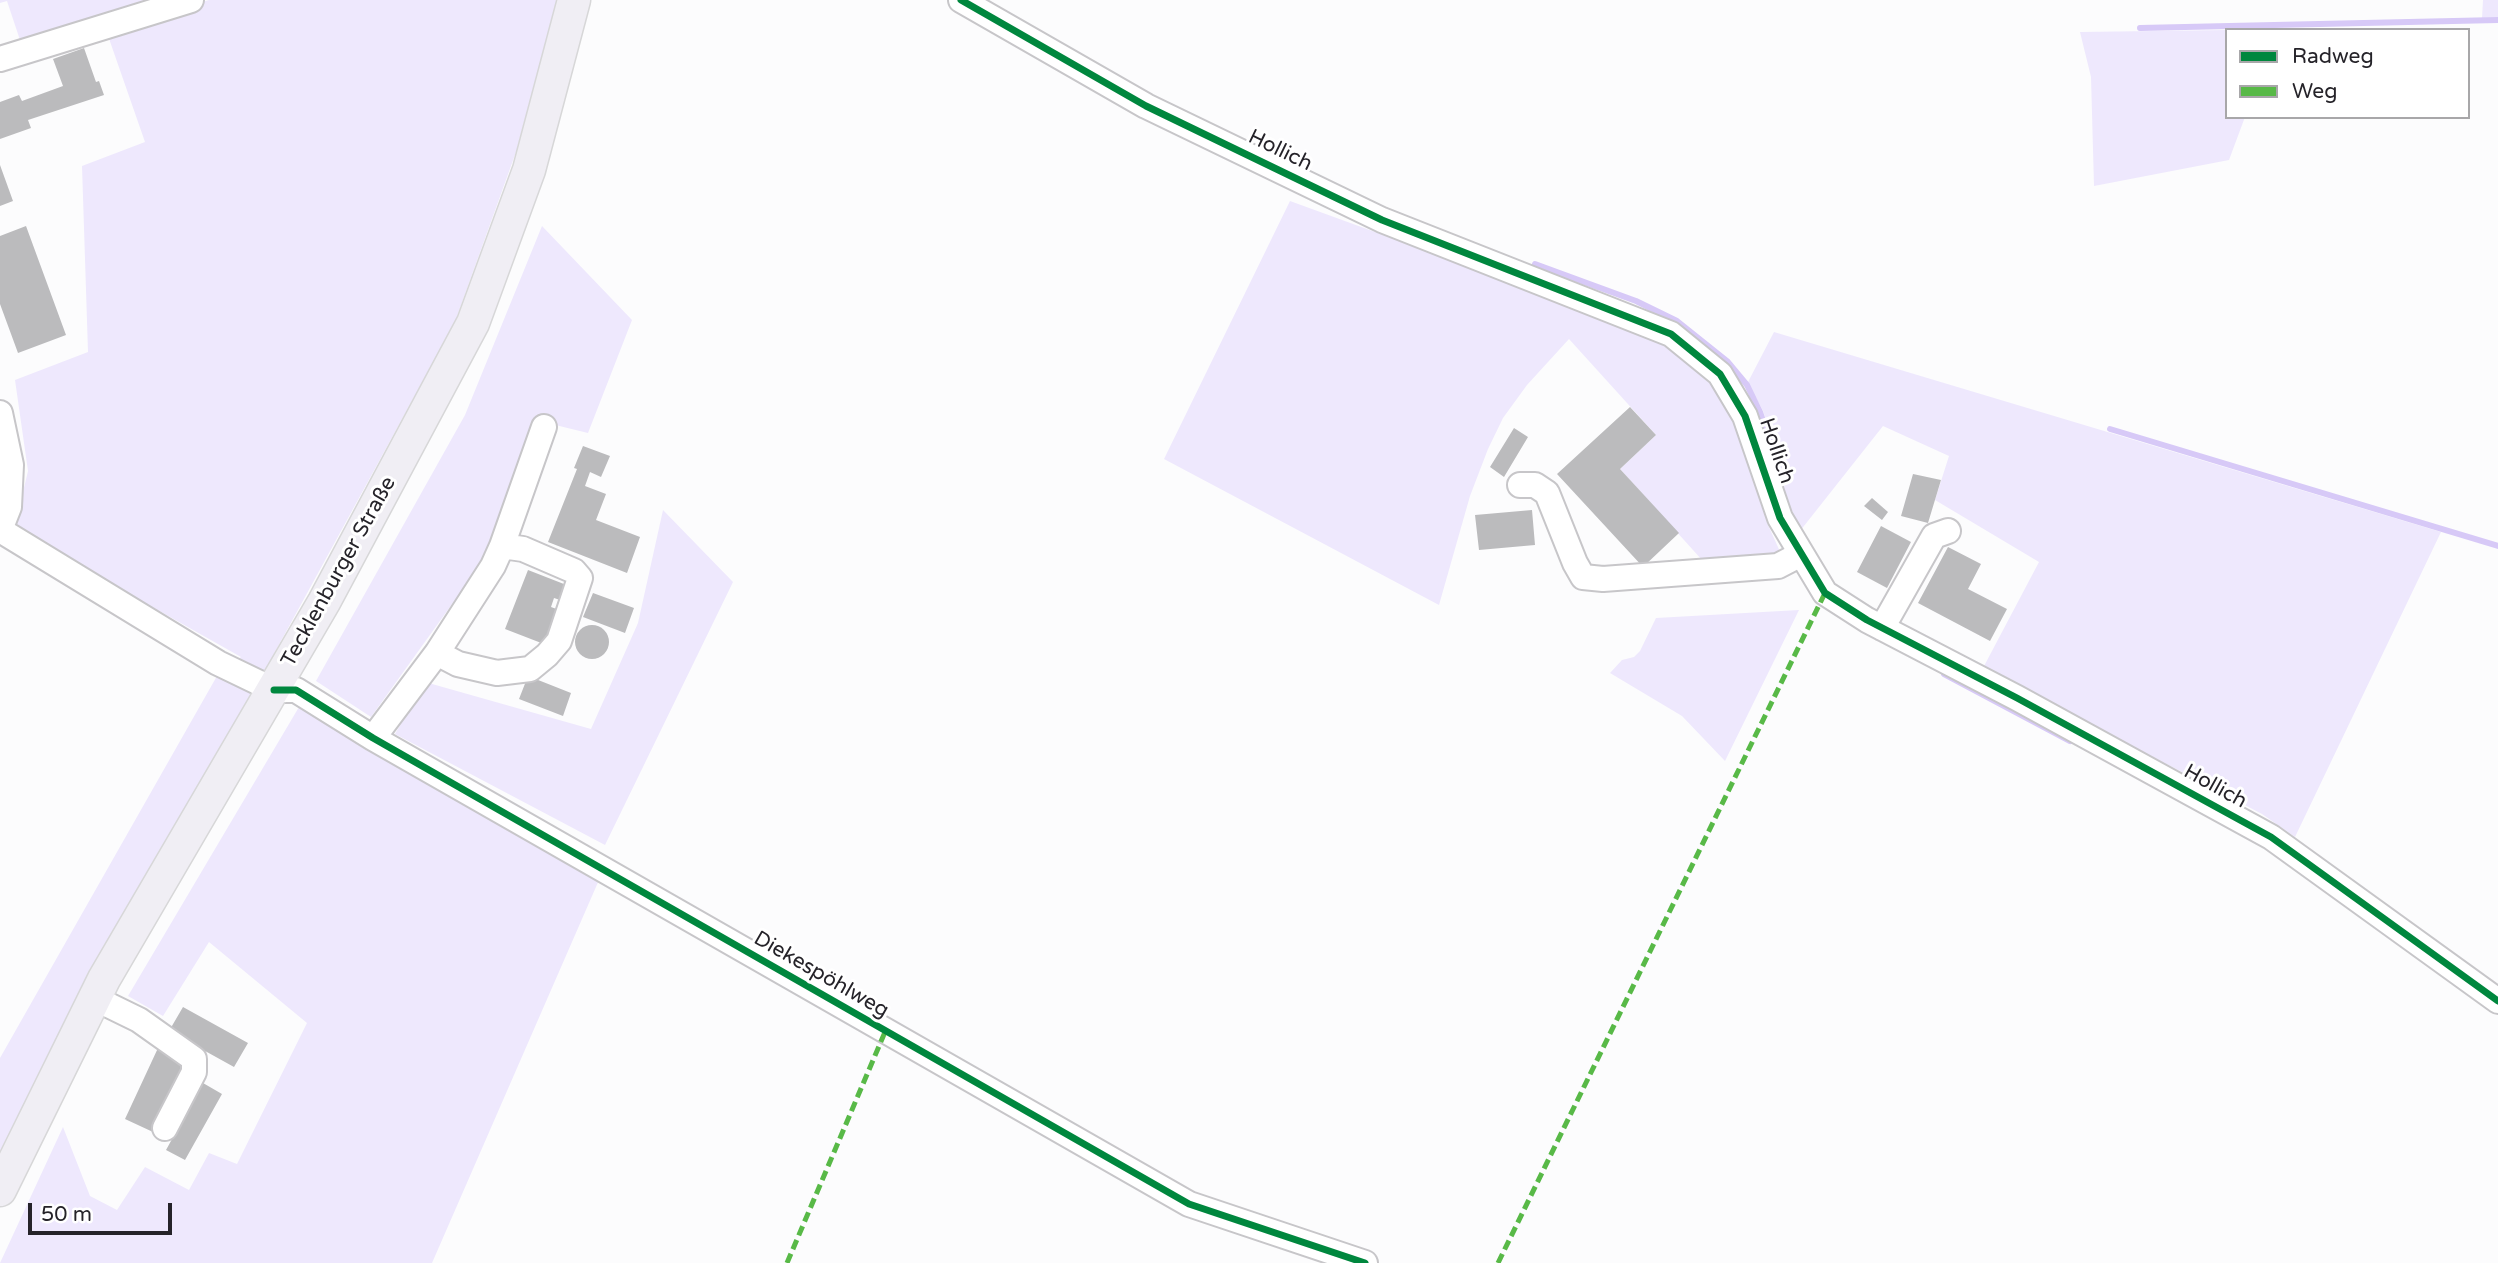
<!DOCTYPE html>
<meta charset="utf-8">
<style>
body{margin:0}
#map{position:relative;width:2498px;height:1263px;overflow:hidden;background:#fcfcfd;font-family:"Varela Round",sans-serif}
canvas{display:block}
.legend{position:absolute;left:2225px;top:28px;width:245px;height:91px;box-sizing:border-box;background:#fff;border:2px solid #a8a7a9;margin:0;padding:9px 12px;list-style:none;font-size:21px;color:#252329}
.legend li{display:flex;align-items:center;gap:14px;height:35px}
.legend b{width:35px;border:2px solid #a8a7a9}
.scale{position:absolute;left:28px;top:1203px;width:144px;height:32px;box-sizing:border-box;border:4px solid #252329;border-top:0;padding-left:9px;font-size:21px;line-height:24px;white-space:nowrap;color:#252329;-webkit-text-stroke:5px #fff;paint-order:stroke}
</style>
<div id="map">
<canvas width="2498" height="1263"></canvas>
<ul class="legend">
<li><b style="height:9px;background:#00873e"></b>Radweg</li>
<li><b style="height:9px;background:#58b947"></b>Weg</li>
</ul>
<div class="scale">50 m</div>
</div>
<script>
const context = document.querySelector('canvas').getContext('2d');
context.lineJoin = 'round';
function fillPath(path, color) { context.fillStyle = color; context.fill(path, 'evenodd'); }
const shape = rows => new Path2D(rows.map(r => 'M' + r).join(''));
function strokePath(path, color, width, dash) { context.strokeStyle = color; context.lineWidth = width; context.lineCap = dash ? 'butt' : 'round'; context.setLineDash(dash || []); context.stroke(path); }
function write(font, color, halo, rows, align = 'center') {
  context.font = font + ' "Varela Round",sans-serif'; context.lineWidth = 6; context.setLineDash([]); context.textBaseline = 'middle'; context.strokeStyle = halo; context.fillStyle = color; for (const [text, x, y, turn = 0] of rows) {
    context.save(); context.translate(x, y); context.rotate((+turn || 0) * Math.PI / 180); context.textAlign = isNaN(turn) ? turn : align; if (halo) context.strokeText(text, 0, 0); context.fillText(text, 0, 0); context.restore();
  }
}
fillPath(shape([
 [0,0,168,0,21,43,7,1,0,3],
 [209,0,557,0,516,152,455,322,0,1156,0,1058,217,676,241,657,14,529,28,471,15,380,88,352,82,166,145,142,106,30],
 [2483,0,2498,0,2498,17,2482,18],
 [2227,30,2227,117,2245,117,2229,160,2094,186,2091,77,2080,32],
 [1290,201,1622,322,1658,338,1704,372,1737,422,1768,525,1782,556,1702,560,1620,469,1656,435,1569,339,1527,385,1503,418,1488,449,1470,496,1439,605,1164,459],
 [542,226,632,320,588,433,539,421,493,547,371,717,316,681,465,415],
 [1774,332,2441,532,2295,837,2262,814,1983,668,2039,562,1935,500,1949,456,1883,426,1800,531,1782,486,1773,440,1763,411,1748,382],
 [663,510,733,582,605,845,395,734,425,682,591,729,638,623],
 [1799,610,1725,761,1682,716,1610,673,1622,660,1634,657,1640,651,1656,618],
 [299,707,403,762,599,880,432,1263,0,1263,63,1127,90,1196,117,1210,145,1167,189,1190,209,1153,237,1164,307,1023,209,942,163,1016,128,996]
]), '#eee8fd');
strokePath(shape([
 [2140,28,2498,20],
 [1535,264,1636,301,1677,321,1727,361,1747,385,1760,412,1770,441,1777,472],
 [2110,429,2498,546],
 [1944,674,2070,741]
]), '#d7c9f7', 6);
fillPath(shape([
 [84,48,96,82,99,81,104,95,28,120,31,128,0,139,0,102,19,95,22,101,63,86,53,59],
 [0,165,13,201,0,206],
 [26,226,66,335,18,353,0,304,0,236],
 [1630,407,1656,435,1620,469,1679,533,1643,567,1557,474],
 [1514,428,1528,437,1504,477,1490,467],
 [583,446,610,456,601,477,590,472,585,486,606,494,596,520,640,537,627,573,548,542,577,469,574,468],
 [1913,474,1941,480,1928,523,1901,516],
 [1872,498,1888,512,1882,520,1864,506],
 [1532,510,1535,545,1479,550,1475,515],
 [1881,526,1911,542,1887,588,1857,572],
 [1948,547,1981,564,1968,589,2007,609,1990,641,1918,603],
 [528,570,569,586,563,601,554,598,551,607,562,611,549,646,505,629],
 [593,593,634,608,625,633,583,617],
 '575 642a17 17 0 1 1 34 0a17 17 0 1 1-34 0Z',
 [528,676,571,693,563,716,519,699],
 [183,1007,248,1043,234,1067,169,1031],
 [158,1048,186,1061,153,1132,125,1119],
 [203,1083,222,1094,185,1160,166,1150]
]), '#bbbbbd');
const minor = shape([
 [961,0,1146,106,1382,220,1671,334,1720,374,1745,416,1780,518,1825,593,1867,620,2017,698,2271,837,2498,1001],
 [0,59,191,0],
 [1520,485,1535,485,1547,493,1575,563,1583,577,1603,579,1778,566,1801,554],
 [0,530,218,663,274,690,296,690,373,738,1189,1204,1365,1263],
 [0,530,9,507,11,465,0,413],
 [1882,628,1934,536,1948,531],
 [437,653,458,664,497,673,530,669,547,655,559,641,580,578,574,571,523,549,502,546],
 [373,738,437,653,493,566,502,546,544,427],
 [94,998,139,1020,194,1059,194,1072,165,1128]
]);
const major = shape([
 [0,1190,104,979,324,602,473,323,529,170,574,0]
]);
strokePath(minor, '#c7c6c9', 28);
strokePath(major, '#d7d7d8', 35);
strokePath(minor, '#fff', 24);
strokePath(major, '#f0eef4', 32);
strokePath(shape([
 [787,1263,885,1032],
 [1498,1263,1825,593]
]), '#58b947', 5, [10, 5]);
strokePath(shape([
 [961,0,1146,106,1382,220,1671,334,1720,374,1745,416,1780,518,1825,593,1867,620,2017,698,2271,837,2498,1001],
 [274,690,296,690,373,738,1189,1204,1365,1263]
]), '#00873e', 7);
write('21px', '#252329', '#fff', [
 ["Hollich",1280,151,26],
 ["Hollich",1776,451,71],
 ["Tecklenburger Straße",339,572,-61],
 ["Hollich",2215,787,29],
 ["Diekespöhlweg",821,975,30]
]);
</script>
